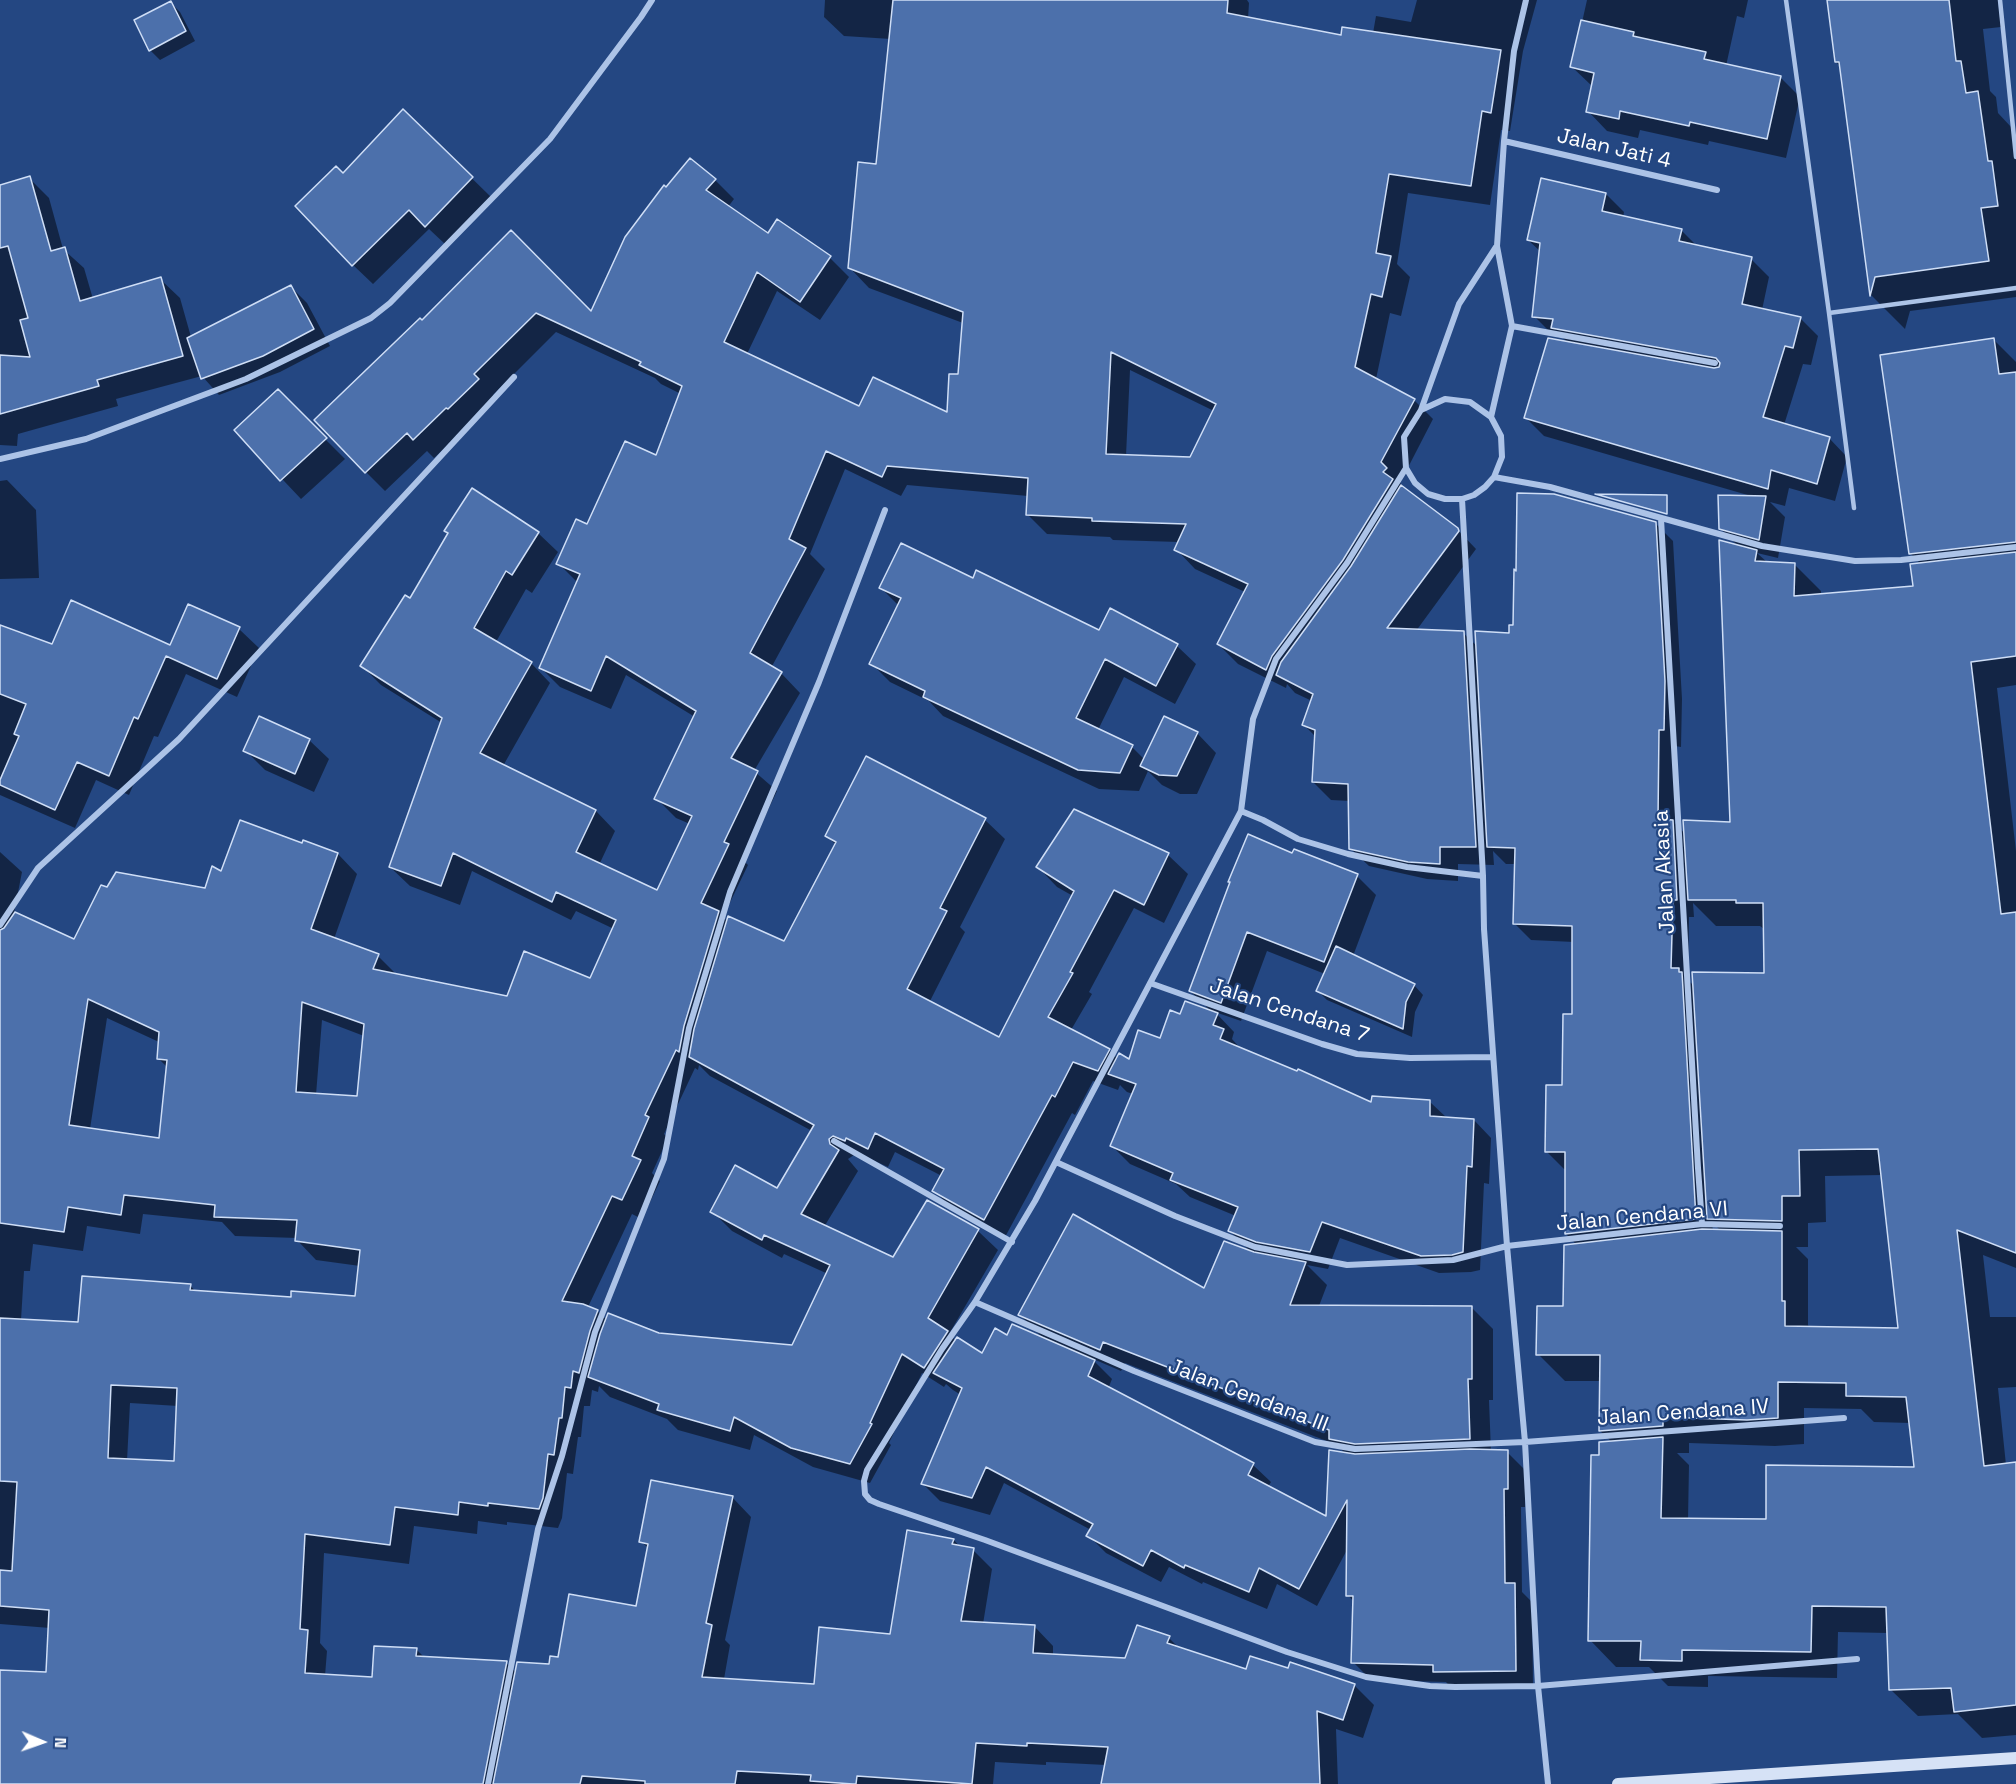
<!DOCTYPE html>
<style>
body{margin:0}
#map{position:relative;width:2016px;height:1784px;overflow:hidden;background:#244782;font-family:"Space Grotesk",sans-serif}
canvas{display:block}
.north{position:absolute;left:12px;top:1712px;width:60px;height:60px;-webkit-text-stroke:4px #244782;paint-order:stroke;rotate:92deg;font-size:16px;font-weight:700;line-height:24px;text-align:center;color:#fff}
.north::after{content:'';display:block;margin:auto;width:21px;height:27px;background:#fff;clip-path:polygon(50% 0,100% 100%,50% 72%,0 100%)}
</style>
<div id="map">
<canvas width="2016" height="1784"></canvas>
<div class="north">N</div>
</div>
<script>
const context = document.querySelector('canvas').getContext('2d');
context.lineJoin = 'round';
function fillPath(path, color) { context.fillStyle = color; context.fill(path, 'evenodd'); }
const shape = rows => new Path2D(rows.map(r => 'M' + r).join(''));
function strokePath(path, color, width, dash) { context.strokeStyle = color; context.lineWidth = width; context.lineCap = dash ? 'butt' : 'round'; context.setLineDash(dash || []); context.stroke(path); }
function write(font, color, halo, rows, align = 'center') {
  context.font = font + ' "Space Grotesk",sans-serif'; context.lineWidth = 4.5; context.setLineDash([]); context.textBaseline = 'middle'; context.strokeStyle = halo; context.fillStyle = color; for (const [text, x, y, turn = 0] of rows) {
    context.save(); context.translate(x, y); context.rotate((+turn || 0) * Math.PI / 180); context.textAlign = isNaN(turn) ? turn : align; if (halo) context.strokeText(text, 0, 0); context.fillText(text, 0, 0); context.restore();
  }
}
fillPath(shape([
 [825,0,1247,0,1249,3,1248,19,1342,37,1373,33,1376,16,1411,22,1417,0,1537,0,1523,51,1510,131,1501,130,1490,205,1408,193,1397,264,1410,277,1401,316,1390,313,1376,379,1414,400,1433,419,1400,483,1405,488,1404,489,1457,529,1476,549,1416,631,1463,633,1477,646,1510,634,1515,627,1655,523,1673,541,1682,699,1681,747,1675,746,1675,823,1686,835,1731,823,1739,547,1720,528,1751,496,1544,436,1526,418,1568,343,1560,335,1552,334,1534,316,1541,252,1528,240,1606,194,1624,212,1623,217,1681,230,1698,247,1751,259,1769,277,1762,310,1800,318,1818,336,1811,365,1803,364,1784,425,1829,438,1847,457,1835,501,1789,488,1785,506,1770,502,1785,517,1778,558,1757,553,1768,563,1794,564,1821,591,1821,595,1915,587,1921,564,1910,553,1994,340,2016,362,2016,685,1997,688,2016,851,2016,1268,1983,1255,1990,1317,2016,1317,2016,1387,1998,1388,2006,1465,2016,1464,2016,1735,1982,1738,1958,1714,1918,1716,1891,1690,1888,1633,1838,1632,1837,1678,1708,1676,1708,1687,1668,1686,1649,1667,1616,1667,1590,1640,1600,1456,1612,1442,1600,1431,1601,1381,1565,1381,1538,1354,1564,1308,1577,1245,1566,1234,1566,1169,1564,1169,1546,1151,1563,1087,1573,1015,1574,942,1531,940,1514,923,1516,864,1506,864,1493,851,1494,865,1458,864,1458,881,1427,879,1369,866,1350,848,1350,801,1331,800,1313,782,1316,737,1304,725,1312,701,1295,693,1287,684,1286,688,1238,664,1218,644,1245,592,1195,569,1176,549,1179,542,1113,540,1110,537,1047,534,1028,515,1028,496,907,485,901,496,845,469,810,554,825,569,771,668,781,673,800,693,754,771,777,791,744,861,748,865,723,917,728,922,785,943,836,845,827,836,985,820,1005,839,960,927,965,932,929,1003,999,1039,1073,896,1057,887,1038,867,1168,855,1188,874,1164,923,1134,908,1089,992,1092,994,1071,1030,1109,1050,1118,1059,1130,1061,1161,1040,1181,1016,1212,1012,1190,991,1293,855,1357,876,1376,895,1353,956,1414,985,1423,995,1415,1012,1412,1037,1327,1000,1318,991,1325,974,1267,951,1241,1021,1215,1012,1234,1032,1232,1039,1240,1048,1373,1104,1430,1102,1447,1118,1474,1120,1491,1138,1489,1184,1484,1183,1480,1270,1471,1272,1439,1273,1340,1238,1328,1269,1307,1265,1327,1285,1319,1306,1471,1307,1493,1329,1493,1400,1489,1400,1491,1452,1507,1452,1525,1470,1525,1507,1521,1507,1522,1592,1532,1602,1533,1688,1452,1689,1446,1682,1371,1680,1353,1662,1354,1602,1348,1595,1348,1548,1317,1606,1277,1584,1267,1609,1203,1582,1202,1584,1169,1567,1161,1582,1106,1553,1088,1535,1091,1530,1004,1483,990,1515,940,1501,922,1483,961,1395,953,1390,946,1384,944,1387,922,1373,889,1443,891,1445,870,1483,813,1467,754,1435,750,1450,678,1430,667,1419,610,1397,599,1386,598,1392,592,1390,590,1406,584,1406,581,1437,578,1437,573,1474,567,1473,562,1518,558,1528,507,1522,507,1525,478,1521,477,1534,414,1526,409,1564,324,1553,320,1643,327,1651,325,1676,374,1678,416,1649,425,1658,506,1663,517,1673,550,1665,637,1608,649,1549,641,1541,732,1497,751,1517,725,1640,730,1645,724,1679,815,1685,891,1635,909,1532,954,1540,960,1547,973,1550,992,1569,983,1624,1034,1626,1053,1646,1053,1656,1126,1660,1169,1638,1180,1649,1247,1671,1289,1670,1354,1685,1374,1705,1363,1738,1336,1729,1338,1784,1103,1784,1106,1765,1046,1762,1046,1765,995,1762,993,1784,0,1784,0,1671,48,1674,50,1628,0,1624,0,852,22,872,14,913,75,941,108,889,206,890,222,874,303,845,304,842,338,854,357,874,334,939,378,956,398,976,508,998,590,980,614,929,576,911,571,920,472,871,460,905,410,886,390,867,442,723,381,685,362,666,410,600,538,533,558,552,532,593,526,589,496,642,531,663,550,683,503,766,596,811,615,831,599,865,658,892,690,824,676,818,656,798,695,717,626,675,611,709,560,687,541,668,578,583,558,563,588,526,656,457,681,394,661,384,655,378,556,332,493,395,497,399,434,458,427,451,385,491,366,472,422,322,511,232,592,313,667,189,715,180,734,199,728,207,768,235,830,258,849,277,820,320,777,291,747,354,860,408,948,415,960,376,963,323,869,288,850,268,878,166,891,39,844,36,824,17],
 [1130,370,1214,411,1191,459,1126,456],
 [1693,903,1716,926,1760,926,1764,929,1766,975,1694,986,1688,980,1689,917,1694,917],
 [107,1018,159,1042,158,1058,168,1068,160,1140,90,1129],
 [322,1020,364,1036,358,1097,316,1095],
 [699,1065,710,1076,812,1131,777,1190,712,1211,732,1231,782,1258,784,1254,828,1274,793,1346,658,1334,607,1320,597,1311,588,1307,632,1214,642,1219,660,1181,652,1173,668,1138,664,1134,695,1068,698,1070],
 [1093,1081,1118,1090,1120,1085,1127,1092,1133,1094,1112,1146,1130,1164,1176,1184,1190,1197,1236,1216,1230,1231,1252,1253,1205,1290,1019,1314,1044,1339,1007,1337,983,1355,956,1341,949,1334,998,1250,978,1231,927,1202,893,1259,824,1227,858,1171,848,1159,854,1155,866,1157,888,1167,895,1152,942,1176,934,1190,953,1210,1004,1239,1072,1113,1075,1115],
 [1883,1175,1900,1329,1810,1328,1808,1325,1808,1259,1796,1247,1808,1247,1808,1223,1826,1222,1825,1176],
 [143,1214,222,1222,235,1236,297,1238,297,1240,316,1260,360,1266,356,1297,292,1299,196,1292,190,1285,80,1324,21,1320,24,1271,30,1271,33,1244,83,1251,87,1226,140,1234],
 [1712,1222,1721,1231,1713,1231],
 [1091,1358,1121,1371,1125,1363,1337,1445,1346,1454,1328,1519,1268,1487,1271,1482,1253,1465,1108,1389,1112,1379],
 [130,1403,178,1406,175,1463,127,1461],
 [1804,1408,1861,1409,1874,1422,1911,1423,1916,1468,1768,1521,1688,1520,1689,1465,1677,1453,1689,1453,1689,1443,1775,1446,1804,1444],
 [1587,0,1748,0,1744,18,1737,16,1726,66,1780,77,1800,97,1786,158,1709,141,1708,145,1640,130,1638,138,1607,131,1588,111,1592,86,1572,67],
 [1829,0,1998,0,2001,27,1983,29,1990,91,1996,97,1998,113,2012,128,2016,154,2016,297,1910,311,1905,329,1871,295,1841,67,1836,62],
 [171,3,180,12,195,41,160,60,150,50],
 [403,111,491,197,446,245,429,229,373,284,353,265,343,175],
 [29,178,49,198,63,249,84,268,93,299,160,279,180,298,191,337,291,287,307,303,330,346,280,372,219,395,202,376,116,399,118,406,18,434,17,446,0,445,0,186],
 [278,392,345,459,301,499,236,430],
 [7,480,36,510,39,578,0,579,0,481],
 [973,580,1100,632,1177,646,1196,664,1175,704,1124,677,1098,730,1132,747,1145,760,1197,733,1216,753,1197,794,1180,794,1162,785,1148,771,1139,791,1099,789,943,716,929,701,890,682,871,663,899,606,881,588],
 [188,606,239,629,259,648,237,697,186,674,158,737,154,736,129,795,96,780,75,828,0,795,0,626,52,646,171,647],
 [309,740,329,759,314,792,265,770,245,750]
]), '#0007');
const building = shape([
 [893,0,1228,0,1227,13,1341,35,1342,27,1501,50,1491,113,1482,111,1471,186,1389,174,1376,253,1391,256,1382,297,1371,294,1355,367,1415,399,1381,462,1387,468,1383,472,1393,479,1343,560,1272,656,1266,670,1217,644,1248,584,1174,550,1186,524,1092,521,1092,518,1026,515,1028,478,887,466,882,477,826,451,789,539,806,548,750,653,782,672,731,758,758,771,724,842,729,844,701,903,719,911,684,1026,679,1052,676,1050,645,1115,649,1117,632,1156,641,1160,622,1200,612,1196,562,1301,583,1304,598,1310,590,1331,579,1373,573,1371,571,1388,565,1387,562,1418,559,1418,554,1455,548,1454,543,1498,539,1509,488,1503,488,1506,459,1502,458,1515,395,1507,390,1545,305,1534,300,1629,308,1630,305,1673,372,1677,374,1646,417,1648,416,1656,507,1661,483,1784,0,1784,0,1670,46,1672,49,1610,0,1606,0,1570,12,1571,17,1482,0,1481,0,1318,78,1322,82,1276,191,1284,190,1290,291,1297,291,1291,355,1296,360,1250,295,1241,297,1220,214,1217,215,1205,124,1195,121,1215,68,1207,64,1232,0,1223,0,930,4,928,15,912,74,939,101,885,107,887,116,872,205,888,212,866,221,871,240,820,302,843,303,840,338,853,311,929,379,954,373,969,507,996,524,951,590,978,616,920,556,892,552,902,453,853,441,886,389,867,442,718,360,666,405,595,410,598,448,533,444,531,472,488,539,532,512,575,506,571,474,628,532,662,480,753,596,810,576,852,657,890,692,816,654,799,696,711,606,656,591,691,539,668,580,574,556,564,576,519,587,524,625,441,656,455,682,386,639,365,641,362,536,313,474,374,479,379,448,409,446,408,413,440,407,433,365,473,314,420,420,318,422,320,511,230,591,311,625,237,664,185,666,187,690,158,716,179,706,190,768,233,777,219,831,256,800,302,757,272,724,342,859,406,873,377,947,412,949,374,958,374,963,312,848,268,858,162,876,164,893,0],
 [1111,352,1216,404,1190,457,1106,454,1111,352],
 [88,999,159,1032,157,1059,167,1060,159,1138,69,1125,88,999],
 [302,1002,364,1024,357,1096,296,1092,302,1002],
 [111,1385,177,1388,174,1461,108,1458,111,1385],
 [1827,0,1949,0,1956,61,1961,61,1966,93,1978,91,1988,161,1992,161,1998,206,1981,208,1989,261,1875,277,1870,296,1839,62,1835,62,1827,0],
 [171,1,186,31,149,51,134,20,171,1],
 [1581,20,1634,32,1633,36,1706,52,1704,59,1781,76,1767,139,1690,122,1689,126,1620,111,1619,119,1586,112,1594,73,1570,67,1581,20],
 [403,109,473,177,425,227,409,210,352,266,295,206,336,166,343,173,403,109],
 [30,176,51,251,65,247,80,301,161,277,183,356,97,380,99,386,0,414,0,355,30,357,20,320,28,318,8,246,0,248,0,185,30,176],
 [1541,178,1606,193,1602,211,1682,229,1679,241,1752,257,1742,304,1801,317,1793,348,1785,346,1763,417,1830,437,1817,484,1771,470,1768,489,1524,418,1548,338,1714,368,1719,367,1720,363,1716,358,1551,328,1553,319,1532,317,1540,243,1527,240,1541,178],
 [291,285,314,329,263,356,201,379,187,338,291,285],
 [1994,338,1999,374,2016,372,2016,542,1909,554,1880,355,1994,338],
 [278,389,327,438,280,481,234,430,278,389],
 [1401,485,1458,528,1459,531,1387,628,1464,631,1476,847,1440,847,1440,864,1408,862,1349,849,1348,784,1312,782,1315,730,1302,725,1313,694,1276,675,1281,662,1351,566,1401,485],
 [1517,493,1554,494,1656,522,1665,681,1664,730,1659,730,1658,819,1673,820,1677,900,1673,900,1671,968,1679,968,1679,972,1682,972,1696,1219,1565,1234,1565,1152,1545,1152,1546,1085,1562,1085,1563,1014,1572,1014,1572,926,1513,924,1515,848,1487,847,1475,631,1509,633,1509,625,1513,625,1514,569,1516,571,1517,493],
 [1595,494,1667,495,1667,514,1595,494],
 [1718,495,1766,496,1759,540,1719,529,1718,495],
 [1719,540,1757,550,1755,561,1795,563,1794,596,1913,586,1910,564,2016,552,2016,656,1971,662,2001,914,2016,912,2016,1253,1957,1230,1984,1466,2016,1462,2016,1705,1954,1712,1951,1688,1889,1690,1886,1607,1812,1606,1811,1652,1682,1650,1682,1661,1640,1660,1641,1641,1588,1641,1591,1455,1599,1455,1599,1442,1663,1437,1661,1518,1766,1519,1766,1465,1914,1467,1906,1397,1846,1396,1846,1383,1778,1382,1778,1418,1747,1420,1663,1417,1663,1426,1599,1431,1600,1355,1536,1355,1537,1306,1563,1306,1564,1245,1702,1229,1782,1231,1782,1301,1785,1301,1785,1326,1898,1328,1878,1149,1799,1150,1800,1196,1782,1196,1782,1221,1707,1219,1692,972,1764,973,1763,903,1736,903,1736,900,1688,900,1683,820,1730,822,1719,540],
 [901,543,973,578,976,570,1099,630,1110,608,1178,644,1156,686,1105,659,1076,718,1133,745,1120,773,1078,770,923,697,925,691,869,664,901,598,879,588,901,543],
 [71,600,170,645,188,604,240,627,217,679,166,656,138,719,134,717,109,776,77,762,55,810,0,785,0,780,19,736,14,734,26,704,0,694,0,625,52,644,71,600],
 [259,716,310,739,295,774,243,751,259,716],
 [1164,716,1198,732,1177,776,1159,775,1140,766,1164,716],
 [866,756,986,818,940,908,947,911,907,989,999,1037,1074,891,1036,867,1074,809,1169,853,1144,905,1114,890,1070,972,1073,973,1048,1017,1110,1049,1098,1071,1073,1062,1055,1097,1052,1095,984,1220,932,1191,944,1169,875,1133,868,1149,846,1138,845,1141,833,1136,829,1139,830,1144,839,1150,801,1214,893,1257,927,1200,979,1229,928,1318,948,1331,924,1368,902,1354,870,1423,872,1424,850,1464,791,1448,734,1417,730,1431,657,1410,659,1404,588,1377,600,1334,608,1313,659,1333,792,1345,830,1265,764,1235,762,1240,710,1212,735,1165,777,1188,814,1125,689,1057,694,1029,728,916,784,941,836,842,825,836,866,756],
 [1248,834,1292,853,1294,849,1358,874,1324,962,1247,932,1221,1003,1189,991,1230,882,1228,882,1248,834],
 [1336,946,1415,984,1406,1002,1403,1029,1316,991,1336,946],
 [1185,1001,1218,1013,1213,1025,1224,1029,1220,1039,1297,1071,1298,1069,1371,1102,1372,1096,1430,1100,1430,1116,1474,1119,1472,1167,1467,1166,1463,1252,1452,1255,1421,1256,1322,1222,1310,1252,1256,1242,1228,1231,1238,1207,1170,1180,1173,1173,1110,1146,1136,1084,1108,1074,1119,1053,1129,1059,1138,1030,1160,1038,1170,1010,1180,1014,1185,1001],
 [1073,1214,1204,1288,1224,1241,1254,1252,1306,1262,1290,1305,1472,1306,1472,1379,1468,1379,1470,1439,1355,1444,1329,1439,1329,1430,1103,1342,1100,1350,1018,1315,1073,1214],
 [1012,1324,1095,1360,1088,1376,1254,1463,1248,1475,1326,1516,1329,1450,1355,1454,1470,1449,1508,1450,1508,1489,1504,1489,1505,1583,1515,1583,1516,1671,1433,1672,1433,1665,1351,1663,1353,1596,1346,1596,1347,1500,1299,1589,1259,1568,1249,1592,1185,1565,1184,1568,1151,1550,1143,1566,1086,1536,1093,1524,986,1467,972,1498,921,1484,962,1388,933,1373,957,1337,982,1353,995,1328,1007,1335,1012,1324],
 [651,1480,733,1496,706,1623,712,1625,702,1677,814,1684,819,1627,890,1634,907,1530,954,1539,952,1544,974,1548,961,1621,1035,1625,1033,1653,1125,1658,1137,1625,1170,1636,1167,1643,1246,1669,1250,1656,1288,1668,1290,1662,1355,1684,1343,1720,1317,1711,1320,1784,1101,1784,1108,1747,1027,1743,1027,1746,976,1743,972,1784,857,1776,856,1784,853,1784,810,1781,811,1775,737,1771,735,1784,645,1784,645,1781,582,1776,580,1784,493,1784,517,1662,549,1664,550,1656,558,1657,569,1594,636,1606,648,1544,639,1542,651,1480]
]);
fillPath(building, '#4c70ab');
strokePath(building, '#cfdef6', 1.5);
strokePath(shape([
 [1786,0,1829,313,1854,508],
 [2000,0,2016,157],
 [1829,313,2016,288]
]), '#acc3e7', 4.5);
strokePath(shape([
 [1504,141,1717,190],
 [1512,326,1715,363],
 [1421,410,1459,304,1496,247],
 [1491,417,1512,326,1497,246,1504,141,1514,51,1526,0],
 [0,459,86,439,246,379,371,318,390,303,550,139,641,17,652,0],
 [1406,468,1415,483,1428,494,1445,499,1462,499,1474,495,1485,487,1494,477,1502,457,1501,436,1491,417,1470,402,1445,399,1421,410,1404,437,1406,468,1347,563,1276,659,1253,719,1241,811,1263,820,1298,839,1348,854,1407,867,1483,876],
 [1494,477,1550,487,1762,546,1855,561,1901,560,2016,547],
 [1462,499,1483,876,1484,929,1507,1246,1525,1442,1538,1686,1548,1784],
 [1661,519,1698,1168,1702,1224],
 [1241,811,1035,1201,975,1302,942,1349,867,1470,864,1481,865,1494,870,1500,879,1504,985,1540,1287,1652,1366,1677,1430,1686,1455,1687,1538,1686,1857,1659],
 [0,925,38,868,179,739,514,377],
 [1150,983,1322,1044,1357,1054,1410,1058,1493,1057],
 [834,1141,1012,1242],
 [1056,1162,1175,1216,1255,1247,1347,1265,1453,1260,1507,1246,1702,1224,1780,1226],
 [975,1302,1134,1371,1315,1442,1355,1449,1525,1442,1844,1418],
 [488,1784,538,1529,562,1456,595,1332,664,1159,689,1028,730,892,819,682,885,510]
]), '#acc3e7', 6);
strokePath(shape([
 [1618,1784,2016,1758]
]), '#d6e2f6', 12);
write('21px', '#fff', '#244782', [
 ["Jalan Jati 4",1614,149,13],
 ["Jalan Akasia",1665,872,-93],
 ["Jalan Cendana 7",1289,1011,18],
 ["Jalan Cendana VI",1642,1217,-5],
 ["Jalan Cendana III",1248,1396,21],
 ["Jalan Cendana IV",1683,1413,-4]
]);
</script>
